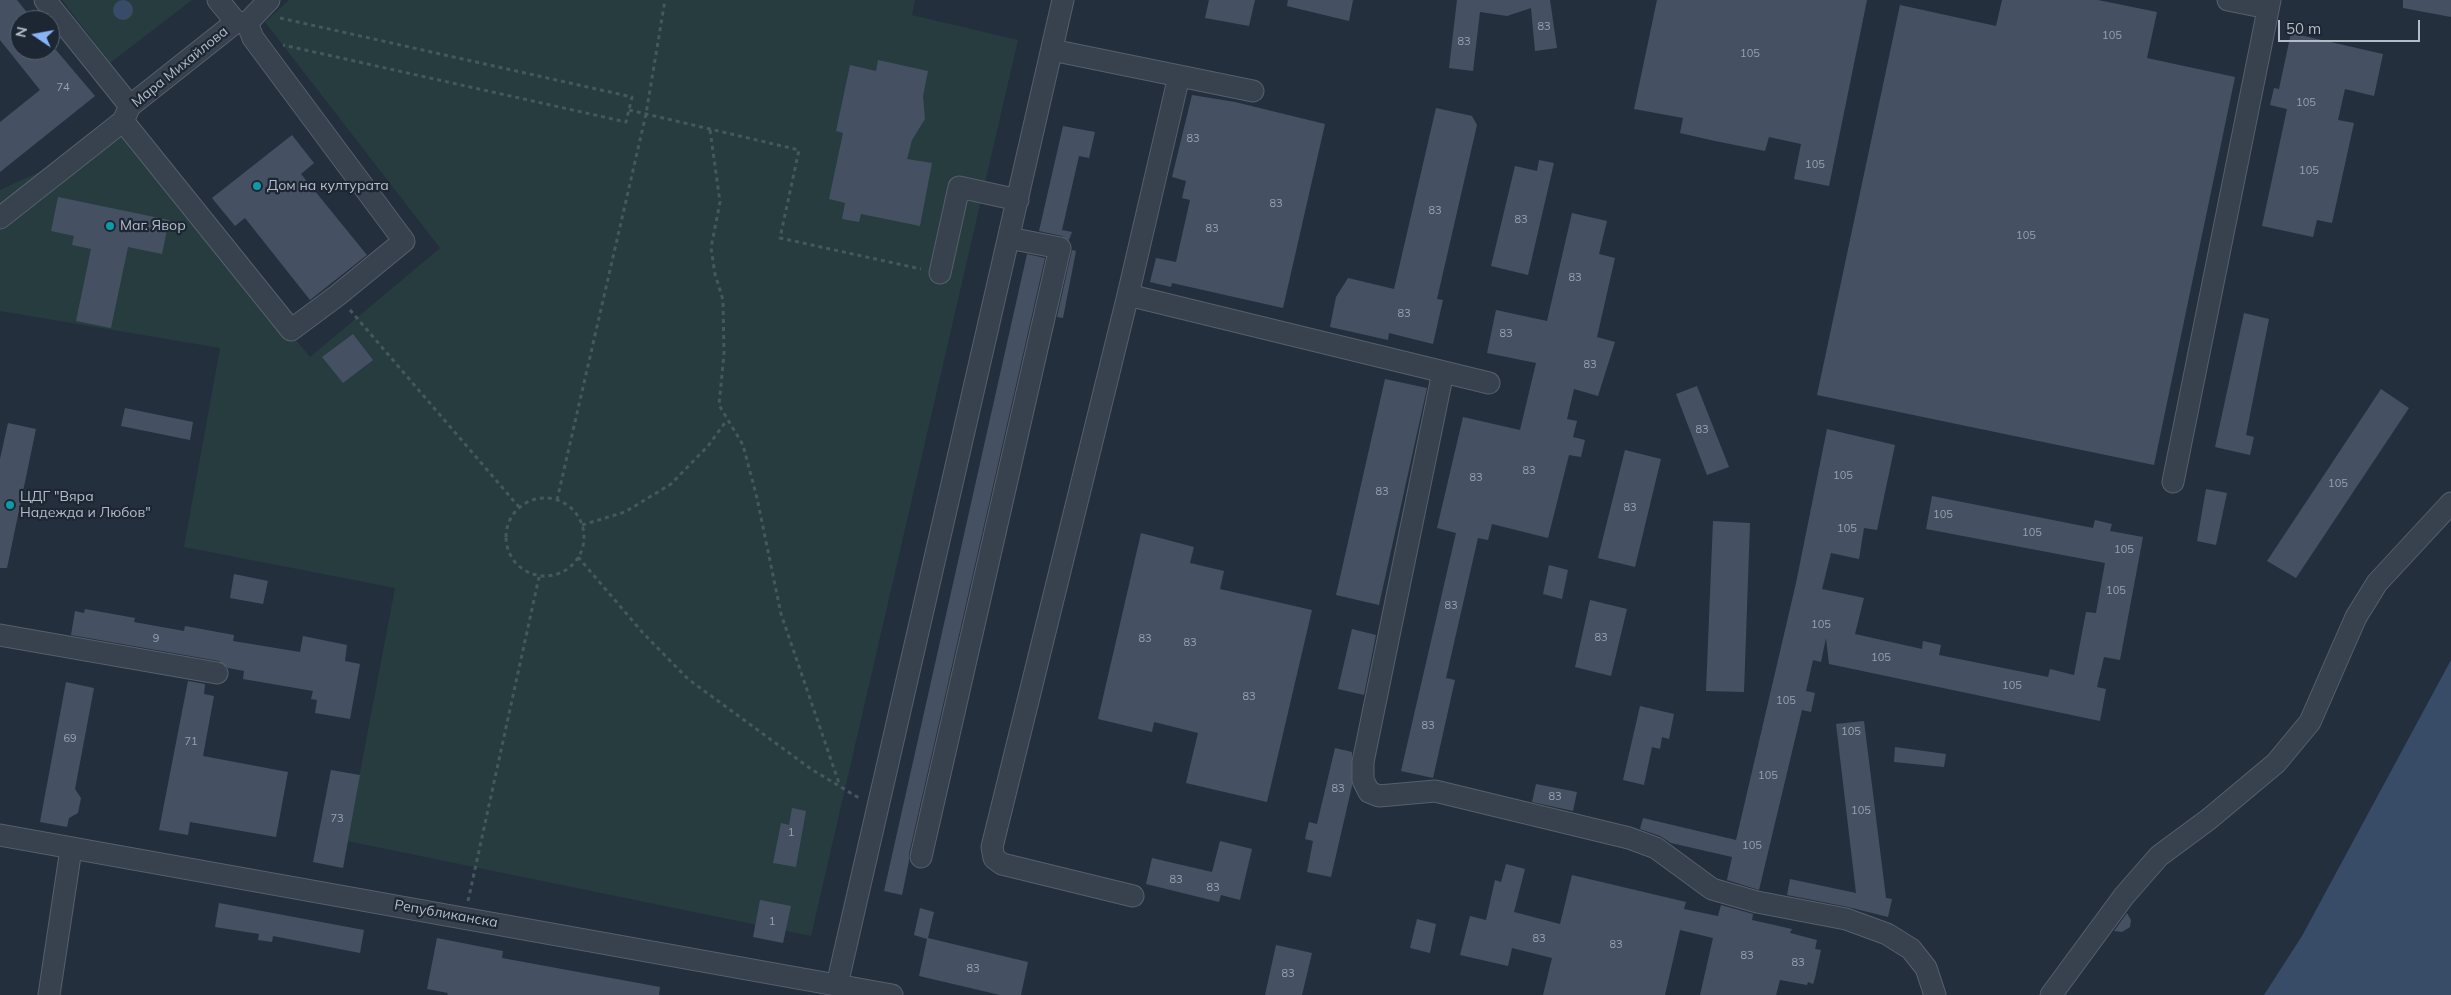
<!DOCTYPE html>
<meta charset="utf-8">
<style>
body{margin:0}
#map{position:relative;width:2451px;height:995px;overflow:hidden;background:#242f3e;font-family:Mulish,sans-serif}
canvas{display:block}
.north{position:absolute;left:10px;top:10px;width:50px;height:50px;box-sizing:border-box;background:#1d2633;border:1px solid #59626f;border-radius:50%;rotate:282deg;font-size:14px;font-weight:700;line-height:20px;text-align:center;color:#b4bcc9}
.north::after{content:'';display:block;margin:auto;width:18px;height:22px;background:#8ab4f8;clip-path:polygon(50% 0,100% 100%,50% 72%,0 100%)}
.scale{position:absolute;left:2278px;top:20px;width:142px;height:22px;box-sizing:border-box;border:2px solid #b4bcc9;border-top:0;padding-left:6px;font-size:15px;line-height:18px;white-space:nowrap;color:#b4bcc9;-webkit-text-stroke:4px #1d2633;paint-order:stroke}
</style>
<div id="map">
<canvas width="2451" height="995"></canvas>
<div class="north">N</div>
<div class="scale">50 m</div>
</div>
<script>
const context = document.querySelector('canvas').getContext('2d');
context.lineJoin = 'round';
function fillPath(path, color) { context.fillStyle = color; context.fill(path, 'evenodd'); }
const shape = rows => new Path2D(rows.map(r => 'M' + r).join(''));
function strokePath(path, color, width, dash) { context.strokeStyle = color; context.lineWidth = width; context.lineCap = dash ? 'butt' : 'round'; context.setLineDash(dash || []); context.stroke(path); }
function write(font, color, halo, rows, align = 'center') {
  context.font = font + ' Mulish,sans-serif'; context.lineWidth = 4.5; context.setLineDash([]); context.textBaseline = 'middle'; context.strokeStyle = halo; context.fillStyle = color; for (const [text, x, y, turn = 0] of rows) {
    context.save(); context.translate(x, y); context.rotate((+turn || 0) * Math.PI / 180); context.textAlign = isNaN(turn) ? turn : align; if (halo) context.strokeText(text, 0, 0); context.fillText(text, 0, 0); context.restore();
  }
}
fillPath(shape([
 [62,0,192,0,110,63],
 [289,0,915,0,912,15,1018,40,811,936,347,841,395,588,184,547,220,348,0,311,0,190,126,132,310,357,440,248,265,22]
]), '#263c3f');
fillPath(shape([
 '113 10a10 10 0 1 1 20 0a10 10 0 1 1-20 0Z',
 [2451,660,2451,995,2264,995,2302,936]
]), '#394c67');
fillPath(shape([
 [0,0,17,0,33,20,20,20,20,50,56,50,95,96,0,172,0,122,40,90,0,40],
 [1209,0,1255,0,1249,26,1205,18],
 [1288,0,1353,0,1349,21,1287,6],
 [1457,0,1550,0,1557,48,1535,51,1531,8,1507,16,1480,12,1473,71,1449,68],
 [1657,0,1867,0,1829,186,1794,179,1801,144,1769,137,1765,151,1715,141,1680,133,1683,118,1634,109],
 [2002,0,2098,0,2157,12,2147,58,2235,77,2154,465,1817,395,1900,5,1996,26],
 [2403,0,2451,0,2451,17,2403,8],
 [2291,33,2383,54,2374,96,2345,89,2338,120,2354,123,2332,223,2317,220,2313,237,2262,226,2287,109,2270,105,2274,88,2279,89],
 [878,60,928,71,923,96,925,119,912,140,907,159,932,163,920,226,861,214,859,222,842,219,845,203,829,199,843,133,836,131,850,65,876,71],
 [1192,95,1235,102,1325,124,1283,308,1172,283,1171,287,1150,282,1156,258,1176,262,1190,200,1182,198,1186,181,1172,177],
 [1436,108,1472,116,1477,125,1437,299,1443,300,1433,344,1389,333,1388,340,1330,327,1336,297,1348,278,1394,289],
 [1063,126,1095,132,1089,158,1079,156,1062,230,1072,232,1069,240,1062,236,1039,231],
 [292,135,314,163,301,174,367,255,310,300,245,218,235,226,212,198],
 [1539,160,1554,163,1528,275,1491,266,1515,166,1537,171],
 [58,197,169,220,162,254,128,247,111,328,76,321,91,249,72,245,74,236,51,231],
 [1572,213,1607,221,1599,254,1615,258,1597,337,1615,342,1598,396,1574,389,1567,419,1577,421,1573,437,1585,440,1581,457,1569,455,1548,538,1492,524,1488,540,1478,538,1446,678,1455,680,1433,778,1401,771,1456,533,1437,528,1463,417,1520,430,1536,363,1487,353,1496,310,1547,321],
 [1072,250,1076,251,1063,318,1057,317],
 [1027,254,1045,258,909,854,909,861,902,895,884,891],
 [2244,313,2269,319,2246,435,2254,437,2250,455,2215,447],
 [353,334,373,360,343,383,322,357],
 [1385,379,1427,388,1379,605,1336,595],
 [1697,386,1729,467,1707,475,1676,394],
 [2381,389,2409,408,2296,578,2267,561],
 [125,408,193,422,190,440,121,426],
 [8,423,36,429,7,568,0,568,0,459],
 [1827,429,1895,445,1877,530,1864,528,1859,559,1831,553,1822,589,1864,598,1855,634,1922,649,1923,641,1941,645,1939,655,2048,677,2050,669,2074,675,2086,612,2096,613,2105,563,1926,529,1932,496,2093,528,2095,520,2112,524,2110,531,2143,537,2120,660,2104,657,2097,687,2106,689,2100,721,1829,664,1826,638,1821,662,1813,660,1806,691,1815,693,1811,712,1802,710,1759,890,1727,880,1732,857,1671,843,1660,836,1640,829,1643,818,1736,840,1796,583],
 [1625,450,1661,459,1635,567,1598,558],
 [2206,489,2227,493,2216,545,2197,541],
 [1713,521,1750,523,1744,692,1706,691],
 [1141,533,1194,547,1190,563,1224,571,1220,589,1312,610,1267,802,1186,783,1198,733,1154,722,1152,732,1098,719],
 [1549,565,1568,570,1562,599,1543,594],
 [234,574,268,581,263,604,230,598],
 [1590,600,1627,609,1611,676,1575,667],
 [85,609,135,618,134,622,184,631,185,626,234,635,233,641,300,652,303,636,347,645,345,661,360,664,350,719,315,713,317,700,311,699,313,691,243,679,244,671,228,668,219,661,71,635,75,611,84,613],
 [1352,629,1376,635,1364,695,1338,689],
 [188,681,205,684,204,694,214,696,203,756,288,772,276,837,190,822,188,835,159,830],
 [66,682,94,688,75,789,81,798,78,813,69,818,67,827,40,822],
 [1640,706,1674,714,1669,739,1662,737,1660,749,1652,747,1644,785,1623,780],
 [1864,721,1886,898,1892,899,1888,917,1848,907,1787,895,1790,879,1856,893,1836,724],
 [1895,747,1946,754,1944,767,1894,762],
 [1335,748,1352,752,1352,786,1331,877,1307,872,1313,841,1305,839,1309,822,1317,824],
 [331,770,360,775,343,868,313,862],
 [1536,784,1577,792,1573,811,1532,802],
 [792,808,806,811,796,867,773,863,781,823,789,825],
 [1220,841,1252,849,1240,900,1221,895,1219,902,1146,884,1152,858,1212,872],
 [1506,864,1525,869,1514,912,1560,924,1572,875,1686,902,1684,909,1718,916,1721,905,1753,914,1752,920,1792,929,1790,933,1817,940,1815,949,1821,950,1815,978,1813,984,1808,982,1807,985,1780,980,1776,995,1700,995,1713,938,1680,930,1665,995,1543,995,1552,958,1512,948,1508,966,1460,955,1470,916,1486,920,1495,880,1501,882],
 [760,900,791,906,783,943,753,937],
 [219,903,364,930,360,953,273,936,272,942,258,940,259,934,215,927],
 [920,908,934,912,928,938,1028,962,1021,995,1000,995,919,976,927,939,914,935],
 [2127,913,2131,920,2130,927,2122,932,2114,931],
 [1417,919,1436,924,1430,953,1410,948],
 [437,938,503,951,502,958,660,987,659,995,447,995,448,993,427,989],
 [1276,945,1312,953,1302,995,1265,995]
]), '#455162');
const minor = shape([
 [45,0,130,106],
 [218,0,236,22],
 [2228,0,2268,8],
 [1052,50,1253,91],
 [123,121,291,330,338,295,404,241,253,38,247,23],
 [0,218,123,121,130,106,236,22,247,23,269,0],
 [940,273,959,187,1018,200],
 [1128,295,1489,383],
 [1443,372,1363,762,1363,780,1369,792,1379,796,1435,791,1629,838,1656,848,1712,889,1757,902,1846,919,1887,934,1911,949,1926,968,1935,995],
 [2173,482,2270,0],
 [0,635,217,673],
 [0,835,892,995],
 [921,857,1060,248,1009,238],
 [1133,896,1002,864,994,858,992,847,1128,295,1179,76],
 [837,985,1063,0],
 [49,995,71,849],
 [2051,995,2124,896,2159,856,2209,819,2276,763,2310,722,2356,617,2377,583,2451,503]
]);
strokePath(minor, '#565f6c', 23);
strokePath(shape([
 [280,18,632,97,626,122,283,45],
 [629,110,799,150,780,238,921,269],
 [710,130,720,202,711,248,715,274,723,300,724,354,719,405,743,445,757,498,781,614,840,786],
 [350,310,519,507],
 '506 537a39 39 0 1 1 78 0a39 39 0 1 1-78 0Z',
 [557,500,646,114,665,0],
 [582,525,625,512,671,484,708,446,727,420],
 [578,557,643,633,688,679,811,769,859,798],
 [468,901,539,577]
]), '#44595c', 3, [4, 4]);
strokePath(minor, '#38414e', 21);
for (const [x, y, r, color] of [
 [257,186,5,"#0f9aa8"],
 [110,226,5,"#0f9aa8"],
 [10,505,5,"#0f9aa8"]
]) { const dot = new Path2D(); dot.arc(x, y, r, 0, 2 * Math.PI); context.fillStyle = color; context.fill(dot); strokePath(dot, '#1d2633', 2); }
write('11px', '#98a1af', null, [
 ["83",1544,27],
 ["105",2112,36],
 ["83",1464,42],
 ["105",1750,54],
 ["74",63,88],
 ["105",2306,103],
 ["83",1193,139],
 ["105",1815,165],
 ["105",2309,171],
 ["83",1276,204],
 ["83",1435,211],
 ["83",1521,220],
 ["83",1212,229],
 ["105",2026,236],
 ["83",1575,278],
 ["83",1404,314],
 ["83",1506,334],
 ["83",1590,365],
 ["83",1702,430],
 ["83",1529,471],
 ["105",1843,476],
 ["83",1476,478],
 ["105",2338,484],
 ["83",1382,492],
 ["83",1630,508],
 ["105",1943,515],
 ["105",1847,529],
 ["105",2032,533],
 ["105",2124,550],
 ["105",2116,591],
 ["83",1451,606],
 ["105",1821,625],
 ["83",1601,638],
 ["9",156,639],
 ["83",1145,639],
 ["83",1190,643],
 ["105",1881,658],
 ["105",2012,686],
 ["83",1249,697],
 ["105",1786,701],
 ["83",1428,726],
 ["105",1851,732],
 ["69",70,739],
 ["71",191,742],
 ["105",1768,776],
 ["83",1338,789],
 ["83",1555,797],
 ["105",1861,811],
 ["73",337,819],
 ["1",791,833],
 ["105",1752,846],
 ["83",1176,880],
 ["83",1213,888],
 ["1",772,922],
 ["83",1539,939],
 ["83",1616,945],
 ["83",1747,956],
 ["83",1798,963],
 ["83",973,969],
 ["83",1288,974]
]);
write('14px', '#b4bcc9', '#1d2633', [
 ["Мара Михайлова",180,67,-39],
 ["Републиканска",446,914,10]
]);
write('14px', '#b4bcc9', '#1d2633', [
 ["Дом на културата",267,186],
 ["Маг. Явор",120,226],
 ["ЦДГ \"Вяра",20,497],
 ["Надежда и Любов\"",20,513]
], 'left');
</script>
